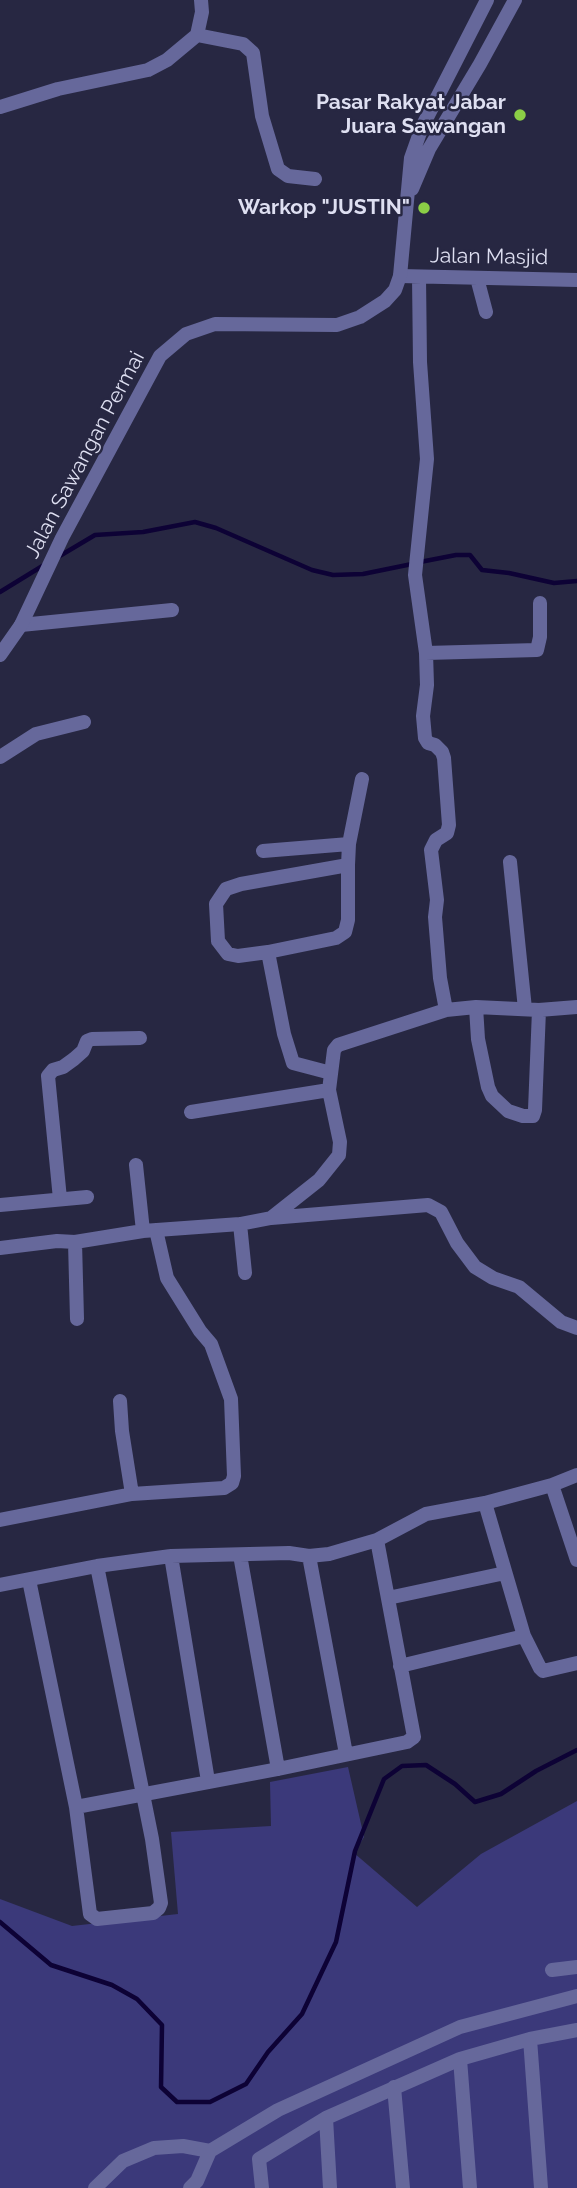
<!DOCTYPE html>
<style>
body{margin:0}
canvas{display:block;background:#272742}
</style>
<canvas width="577" height="2188"></canvas>
<script>
const context = document.querySelector('canvas').getContext('2d');
context.lineJoin = 'round';
function fillPath(path, color) { context.fillStyle = color; context.fill(path, 'evenodd'); }
const shape = rows => new Path2D(rows.map(r => 'M' + r).join(''));
function strokePath(path, color, width, dash) { context.strokeStyle = color; context.lineWidth = width; context.lineCap = dash ? 'butt' : 'round'; context.setLineDash(dash || []); context.stroke(path); }
function write(font, color, halo, rows, align = 'center') {
  context.font = font + ' Raleway,sans-serif'; context.lineWidth = 5; context.setLineDash([]); context.textBaseline = 'middle'; context.strokeStyle = halo; context.fillStyle = color; for (const [text, x, y, turn = 0] of rows) {
    context.save(); context.translate(x, y); context.rotate((+turn || 0) * Math.PI / 180); context.textAlign = isNaN(turn) ? turn : align; if (halo) context.strokeText(text, 0, 0); context.fillText(text, 0, 0); context.restore();
  }
}
fillPath(shape([
 [348,1767,364,1837,354,1853,417,1907,481,1854,577,1801,577,2188,0,2188,0,1899,72,1926,178,1914,171,1832,271,1826,270,1782]
]), '#3b397a');
strokePath(shape([
 [58,557,95,535,143,532,195,522,216,528,312,570,333,575,363,574,412,564],
 [420,562,456,555,470,555,482,570,509,573,554,583,577,581],
 [0,592,44,565],
 [0,1922,51,1965,112,1985,137,1999,162,2025,161,2087,177,2102,210,2102,246,2084,268,2052,302,2014,336,1942,355,1851,384,1779,402,1766,426,1765,455,1784,475,1802,501,1794,536,1771,577,1750]
]), '#0d0235', 4.5);
strokePath(shape([
 [197,35,243,44,253,53,262,116,278,169,288,176,315,179],
 [0,107,58,89,148,70,167,60,197,35,202,12,201,0],
 [400,276,577,280],
 [419,277,420,362,427,459,415,575,426,653,427,685,423,716,425,738,428,743,435,745,442,752,444,758,449,825,447,833,436,840,431,850,437,900,435,917,440,978,446,1010],
 [477,278,486,312],
 [21,625,172,610],
 [426,653,537,650,540,637,540,603],
 [0,757,36,734,84,722],
 [263,851,349,844],
 [510,862,525,1009],
 [268,952,336,938,345,932,348,920,348,865],
 [476,1007,478,1039,488,1087,492,1096,508,1111,523,1116,533,1116,535,1110,539,1010],
 [331,1073,293,1063,284,1034,268,952,238,956,228,954,218,941,216,904,226,889,241,884,348,865,349,844,362,779],
 [191,1112,329,1090],
 [136,1165,143,1231],
 [60,1199,48,1076,53,1070,63,1067,74,1059,83,1051,87,1041,92,1039,140,1038],
 [0,1205,87,1197],
 [271,1218,319,1180,339,1155,340,1142,329,1090,334,1050,338,1045,446,1010,476,1007,539,1010,577,1007],
 [240,1224,245,1273],
 [75,1242,77,1319],
 [0,1248,57,1241,75,1242,143,1231,240,1224,271,1218,428,1205,441,1212,457,1243,475,1267,493,1278,519,1287,561,1322,577,1328],
 [120,1401,122,1431,132,1494],
 [552,1485,577,1475],
 [0,1520,132,1494,224,1488,232,1483,234,1476,231,1399,211,1344,200,1331,167,1278,156,1230],
 [377,1540,426,1514,485,1503],
 [240,1555,278,1769],
 [171,1556,208,1781],
 [309,1556,346,1754],
 [577,1560,552,1485,485,1503,524,1636,540,1668,543,1671,577,1663],
 [29,1580,76,1807,90,1914,97,1919,153,1913,159,1908,161,1903,152,1839,97,1566],
 [0,1585,97,1566,171,1556,289,1553,309,1556,329,1554,377,1540,414,1737,407,1742,278,1769,76,1807],
 [388,1598,505,1573],
 [400,1666,524,1636],
 [552,1970,577,1967],
 [530,2039,541,2188],
 [460,2059,470,2188],
 [394,2087,403,2188],
 [326,2118,330,2188],
 [95,2188,123,2161,154,2148,183,2146,210,2151],
 [190,2188,197,2181,210,2151,278,2110,460,2027,577,1996],
 [262,2188,259,2159,326,2118,460,2059,530,2039,577,2030]
]), '#66689b', 14);
strokePath(shape([
 [412,189,429,149,480,64,515,0],
 [0,655,21,625,62,538,160,356,186,334,215,324,337,325,360,317,385,301,395,290,400,276,411,158,422,127,487,0]
]), '#66689b', 14);
for (const [x, y, r, color] of [
 [520,115,7,"#8bce46"],
 [424,208,7,"#8bce46"]
]) { const dot = new Path2D(); dot.arc(x, y, r, 0, 2 * Math.PI); context.fillStyle = color; context.fill(dot); strokePath(dot, '#272742', 2.5); }
write('bold 21px', '#dedff1', '#272742', [
 ["Pasar Rakyat Jabar",506,103],
 ["Juara Sawangan",506,127],
 ["Warkop \"JUSTIN\"",410,208]
], 'right');
write('21px', '#dedff1', '#272742', [
 ["Jalan Masjid",489,257,1],
 ["Jalan Sawangan Permai",85,455,-62]
]);
</script>
